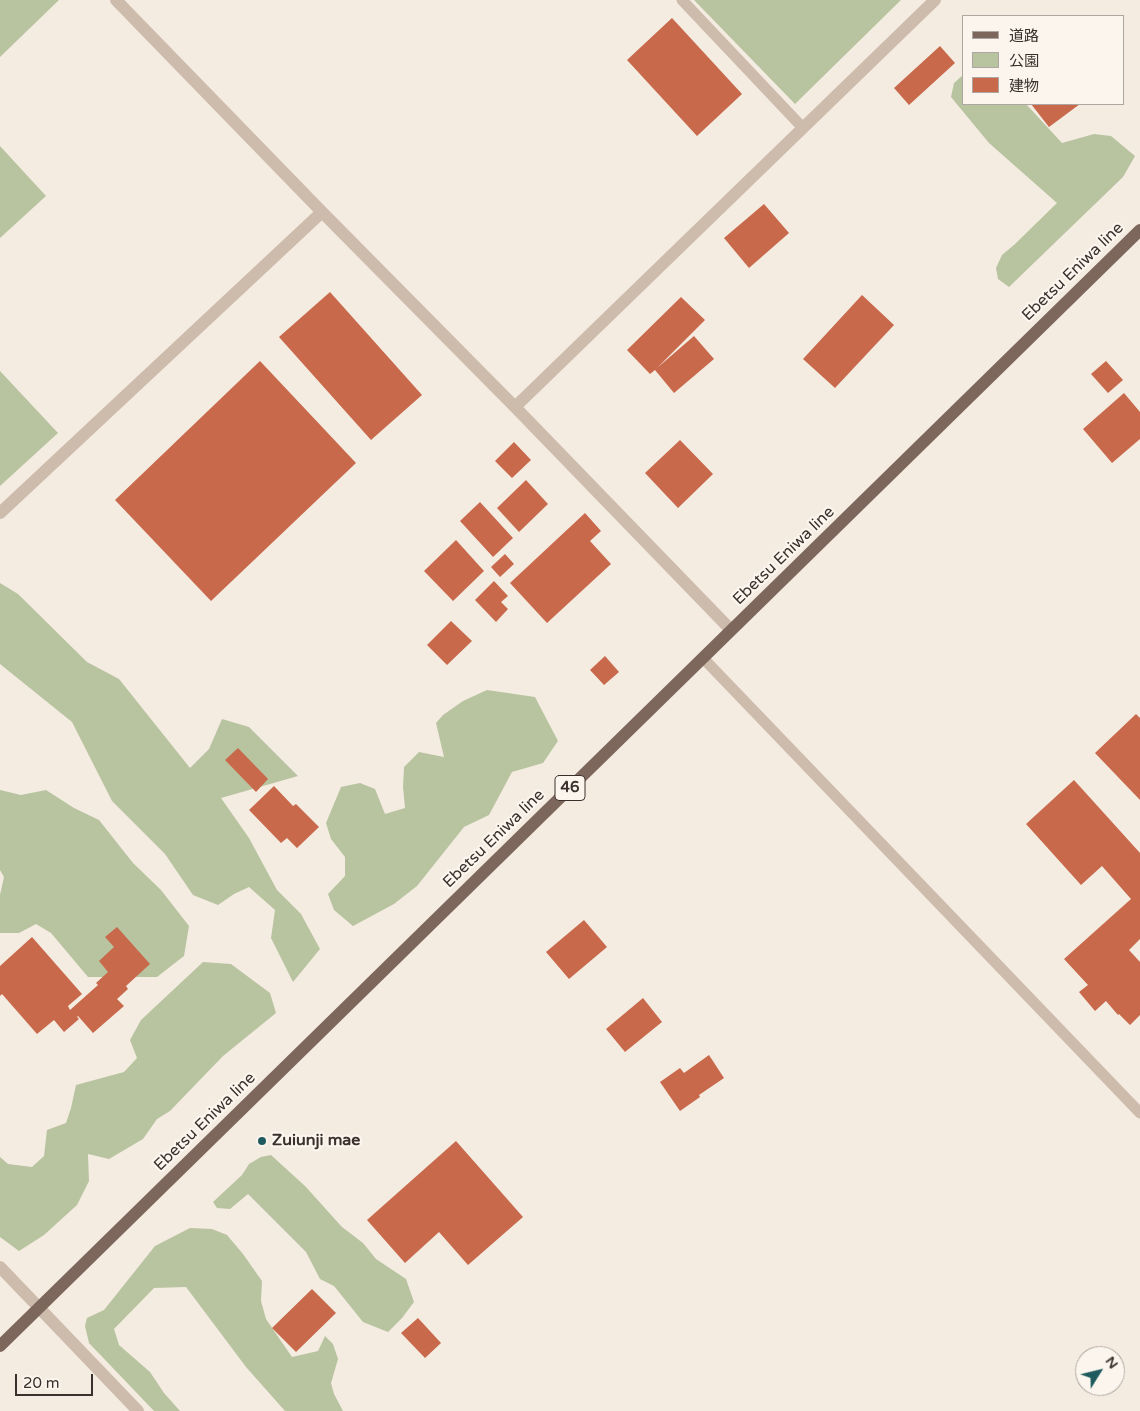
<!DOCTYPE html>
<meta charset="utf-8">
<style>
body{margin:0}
#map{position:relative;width:1140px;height:1411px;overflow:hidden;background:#f4ebe1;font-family:"Varela Round","Noto Sans JP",sans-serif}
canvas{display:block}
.legend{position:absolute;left:962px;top:15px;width:162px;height:90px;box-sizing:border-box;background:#fbf5ee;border:1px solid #aea6a0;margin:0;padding:6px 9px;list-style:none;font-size:15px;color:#3b302b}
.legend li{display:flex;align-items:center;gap:10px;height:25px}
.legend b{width:25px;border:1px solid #aea6a0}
.north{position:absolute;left:1075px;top:1346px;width:50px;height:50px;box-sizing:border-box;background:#fbf5ee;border:1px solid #aea6a0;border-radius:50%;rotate:54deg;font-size:14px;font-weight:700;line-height:20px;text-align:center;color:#3b302b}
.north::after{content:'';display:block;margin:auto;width:18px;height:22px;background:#1f5a5e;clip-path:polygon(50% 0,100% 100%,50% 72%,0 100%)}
.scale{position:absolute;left:15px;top:1374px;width:78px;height:22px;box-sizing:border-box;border:2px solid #3b302b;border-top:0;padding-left:6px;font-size:15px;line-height:18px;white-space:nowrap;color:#3b302b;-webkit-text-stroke:4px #fbf5ee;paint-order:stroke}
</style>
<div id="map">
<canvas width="1140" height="1411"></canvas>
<ul class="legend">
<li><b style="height:6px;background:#7d675c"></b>道路</li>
<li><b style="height:14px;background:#b8c4a0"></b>公園</li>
<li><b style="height:14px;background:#c8694b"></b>建物</li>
</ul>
<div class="north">N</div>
<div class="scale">20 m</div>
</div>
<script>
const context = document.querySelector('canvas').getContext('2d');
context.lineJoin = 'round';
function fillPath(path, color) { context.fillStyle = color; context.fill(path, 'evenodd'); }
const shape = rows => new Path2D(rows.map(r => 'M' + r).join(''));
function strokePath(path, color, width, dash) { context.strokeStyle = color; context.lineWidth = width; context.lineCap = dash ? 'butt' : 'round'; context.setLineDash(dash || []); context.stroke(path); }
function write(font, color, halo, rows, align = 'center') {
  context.font = font + ' "Varela Round",sans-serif'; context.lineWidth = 4.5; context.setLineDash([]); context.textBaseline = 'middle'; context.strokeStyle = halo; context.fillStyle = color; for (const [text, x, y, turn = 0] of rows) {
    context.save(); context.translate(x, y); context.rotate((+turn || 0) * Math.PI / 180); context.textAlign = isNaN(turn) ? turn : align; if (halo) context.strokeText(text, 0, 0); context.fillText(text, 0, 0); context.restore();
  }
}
fillPath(shape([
 [0,0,59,0,0,57],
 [694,0,901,0,795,104],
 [964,74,964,104,1026,104,1062,143,1094,134,1111,136,1135,156,1123,177,1009,287,998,279,996,268,1002,255,1015,244,1057,203,989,143,951,97,954,83],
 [0,146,46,196,0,238],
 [0,371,58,433,0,486],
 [0,583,18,594,87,662,119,679,190,768,209,749,222,719,249,727,298,776,221,798,249,838,277,890,301,914,320,949,293,982,271,938,275,910,249,887,234,894,218,905,193,895,165,854,112,801,72,722,0,664],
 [487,690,535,697,558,741,543,763,512,772,489,815,464,827,417,886,394,904,353,926,334,910,328,894,345,876,345,857,331,839,326,823,341,787,360,783,375,789,385,814,405,808,403,787,404,767,419,752,444,757,436,723,443,715,463,701],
 [0,790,21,795,46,790,74,808,99,820,133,863,161,890,189,926,184,956,157,977,88,977,51,933,36,924,19,933,0,933,0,895,4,877,0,870],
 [203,962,231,964,270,993,276,1013,223,1056,170,1111,157,1119,143,1139,109,1159,88,1154,89,1181,77,1205,44,1235,19,1251,0,1237,0,1157,8,1164,32,1167,44,1156,47,1130,66,1123,71,1108,76,1085,124,1072,137,1058,130,1040,141,1020],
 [271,1155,305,1186,342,1227,363,1243,376,1259,406,1279,414,1302,402,1318,388,1332,363,1322,334,1286,320,1279,306,1252,248,1194,230,1209,217,1208,213,1202,242,1175,249,1164,261,1157],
 [190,1228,212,1229,227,1235,243,1254,262,1281,261,1301,266,1319,292,1357,318,1351,325,1336,333,1344,338,1359,331,1383,334,1394,343,1411,285,1411,246,1367,186,1287,154,1288,114,1329,119,1345,150,1372,164,1393,180,1411,154,1411,89,1343,85,1326,87,1318,104,1310,155,1246]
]), '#b8c4a0');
fillPath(shape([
 [672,18,742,94,697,136,627,60],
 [940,46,955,63,909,105,894,88],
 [1031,104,1080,104,1049,127],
 [764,204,789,233,749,268,724,238],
 [330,292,422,395,371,440,279,337],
 [862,295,894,325,835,388,803,359],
 [681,297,705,320,657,368,694,336,714,359,674,393,655,370,650,374,627,350],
 [260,361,356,463,211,601,115,500],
 [1106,361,1123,380,1108,393,1091,374],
 [1124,393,1140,412,1140,439,1112,463,1083,429],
 [680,440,713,474,678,508,645,473],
 [514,442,531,460,512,478,495,461],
 [526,480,548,504,519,532,497,508],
 [480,502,513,538,493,557,460,521],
 [585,513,601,531,590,541,611,564,547,623,510,583],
 [456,540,484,571,453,601,424,571],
 [505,554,514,564,500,577,491,567],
 [494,581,508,596,501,602,508,609,496,622,475,600],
 [451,621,472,641,447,665,427,645],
 [605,656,619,672,604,685,590,670],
 [1136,714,1140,718,1140,800,1095,753],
 [238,748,268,779,256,792,225,760],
 [1074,780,1140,853,1140,939,1129,950,1140,962,1140,1015,1130,1025,1119,1014,1118,1015,1106,1001,1095,1011,1079,992,1088,985,1064,959,1131,899,1102,866,1081,885,1026,824],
 [274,786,293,806,296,804,319,827,297,848,287,838,281,843,249,810],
 [584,920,607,947,569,979,546,952],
 [117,927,150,964,126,986,128,989,117,999,124,1006,93,1033,78,1016,77,1017,79,1019,64,1032,54,1020,37,1034,2,994,0,996,0,966,32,937,82,994,68,1006,70,1010,98,985,96,983,108,972,99,961,114,947,105,937],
 [643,998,662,1022,625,1052,606,1029],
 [709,1055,724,1078,699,1095,700,1097,680,1111,660,1082,680,1068,684,1073],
 [456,1141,523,1217,468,1265,439,1232,405,1263,367,1220],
 [312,1289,336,1313,296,1352,272,1328],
 [418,1318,441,1343,425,1358,401,1333]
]), '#c8694b');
strokePath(shape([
 [682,0,803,128],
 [703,658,1140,1113]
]), '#cdbbac', 11);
strokePath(shape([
 [116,0,322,212,515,407,731,630],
 [515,407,935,0],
 [0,513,322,212],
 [0,1267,138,1411]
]), '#cdbbac', 12);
strokePath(shape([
 [0,1346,1140,230]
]), '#7d675c', 12);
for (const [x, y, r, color] of [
 [262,1141,5,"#1f5a5e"]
]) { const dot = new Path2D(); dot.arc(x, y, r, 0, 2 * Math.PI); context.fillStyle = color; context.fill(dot); strokePath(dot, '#fbf5ee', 2); }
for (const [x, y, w] of [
 [570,788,30]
]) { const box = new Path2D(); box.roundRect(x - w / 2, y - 12.5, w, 25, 4); context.fillStyle = '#fbf5ee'; context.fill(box); strokePath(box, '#3b302b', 1); }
write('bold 15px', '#3b302b', null, [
 ["46",570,788]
]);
write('16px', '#3b302b', '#fbf5ee', [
 ["Ebetsu Eniwa line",1073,272,-44],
 ["Ebetsu Eniwa line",784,556,-44],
 ["Ebetsu Eniwa line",494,839,-44],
 ["Ebetsu Eniwa line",205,1122,-44]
]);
write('bold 16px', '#3b302b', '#fbf5ee', [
 ["Zuiunji mae",272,1141]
], 'left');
</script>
